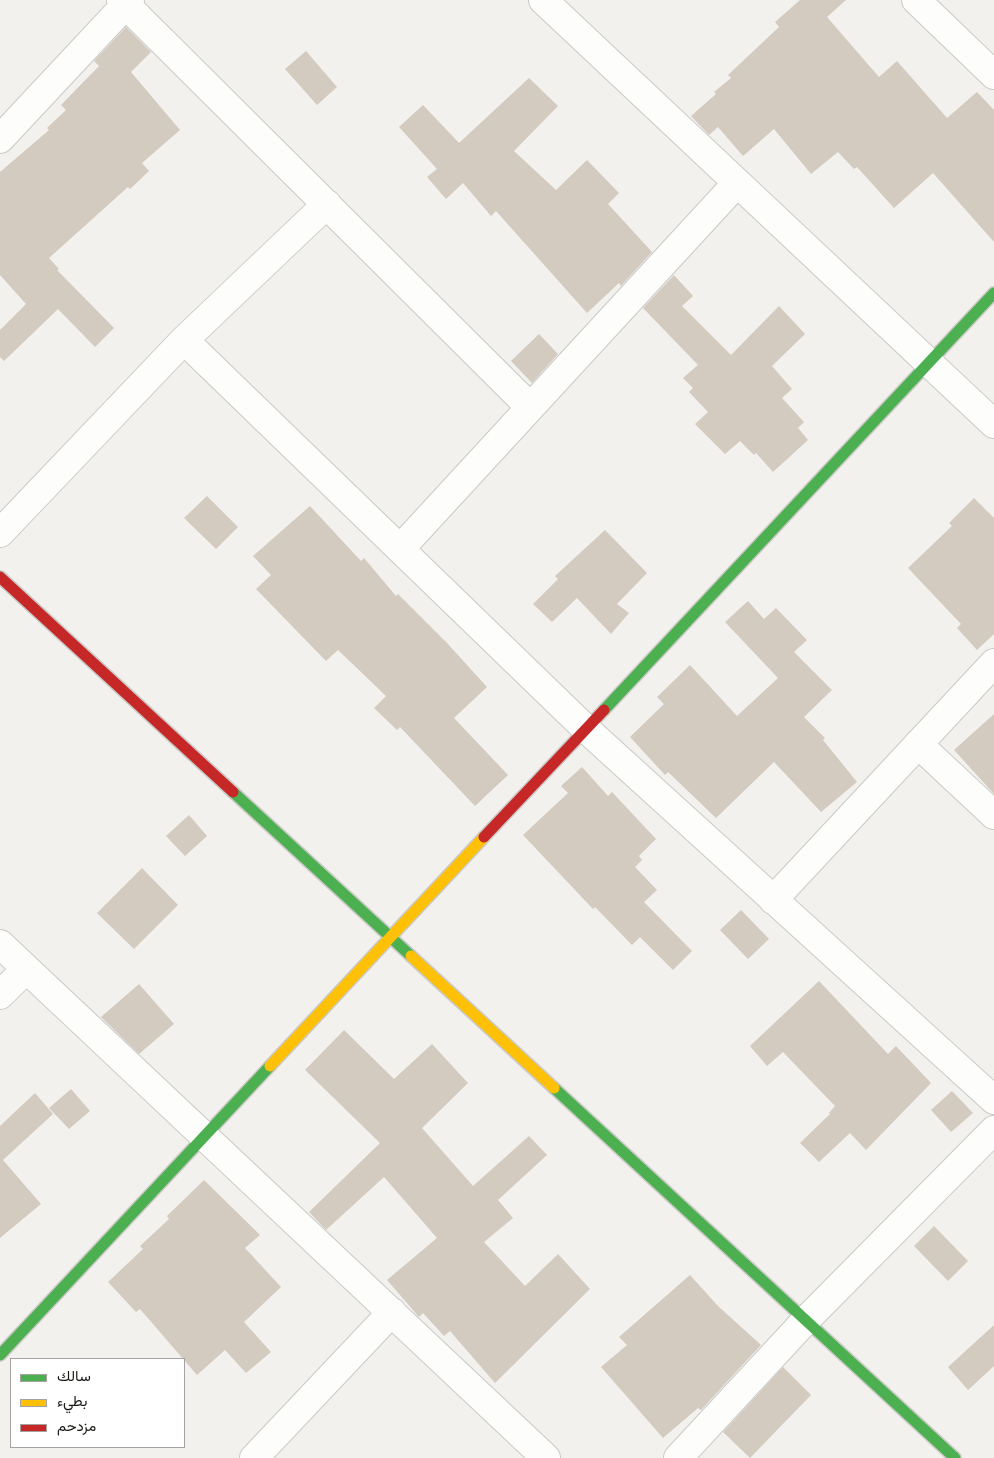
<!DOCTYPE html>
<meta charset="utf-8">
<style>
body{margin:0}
#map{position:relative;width:994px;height:1458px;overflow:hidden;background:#f2f1ed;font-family:"Alegreya Sans",Vazirmatn,sans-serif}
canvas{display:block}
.legend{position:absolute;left:10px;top:1358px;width:175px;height:90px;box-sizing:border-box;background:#fff;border:1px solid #a4a3a2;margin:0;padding:6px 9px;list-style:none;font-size:15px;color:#1b1a17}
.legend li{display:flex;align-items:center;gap:10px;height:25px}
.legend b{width:25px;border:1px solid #a4a3a2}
</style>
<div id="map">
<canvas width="994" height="1458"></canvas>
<ul class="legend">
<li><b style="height:6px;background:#4caf50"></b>سالك</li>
<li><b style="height:6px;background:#ffc107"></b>بطيء</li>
<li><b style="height:6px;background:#c62828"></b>مزدحم</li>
</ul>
</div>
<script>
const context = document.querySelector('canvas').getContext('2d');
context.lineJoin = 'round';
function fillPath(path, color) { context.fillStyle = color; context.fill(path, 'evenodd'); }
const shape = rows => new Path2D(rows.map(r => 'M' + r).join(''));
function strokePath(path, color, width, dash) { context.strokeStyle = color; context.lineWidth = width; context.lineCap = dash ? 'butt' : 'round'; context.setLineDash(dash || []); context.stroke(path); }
fillPath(shape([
 [800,0,846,0,827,17,879,77,897,61,947,118,977,92,994,110,994,242,933,173,894,208,857,167,854,169,838,152,811,174,774,129,743,156,718,127,709,135,691,116,716,94,714,92,731,78,728,75,779,27,775,22],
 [126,27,151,52,131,72,180,130,142,163,149,171,130,189,128,187,49,258,59,269,57,270,114,328,95,347,58,309,4,361,0,357,0,330,26,304,0,275,0,172,49,130,47,128,66,110,61,105,99,66,94,61],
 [306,51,337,87,317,105,285,69],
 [529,78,558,106,514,151,556,190,587,160,619,193,608,204,652,252,621,286,619,283,587,313,496,211,491,216,463,183,446,199,427,177,437,169,399,127,423,105,459,143],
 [674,275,693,296,682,306,731,355,779,306,805,334,772,366,792,389,782,398,804,422,798,428,808,440,773,472,756,453,754,455,740,441,725,454,695,424,708,412,689,392,693,388,683,378,698,365,643,308],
 [539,334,558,354,532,383,511,361],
 [207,496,238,527,216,549,184,518],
 [974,498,994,518,994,634,977,650,957,628,961,624,908,568,952,526,949,523],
 [310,506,361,561,364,558,396,596,398,594,447,643,487,687,454,718,508,775,475,806,400,727,397,730,374,708,386,696,338,650,326,661,256,589,271,575,253,556],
 [605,530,647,573,617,604,629,613,611,634,577,598,552,622,533,604,558,579,555,576],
 [748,601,764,619,776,608,807,640,794,652,832,690,804,717,825,738,823,740,857,782,821,812,774,762,716,818,668,772,665,775,630,737,664,704,657,697,690,665,737,716,778,678,725,622],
 [994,714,994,794,954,750],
 [582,767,608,796,612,792,656,839,639,856,642,860,635,867,657,890,644,902,692,951,673,970,640,937,632,945,595,907,593,909,523,835,568,793,561,786],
 [189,815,207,836,185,856,166,836],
 [142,868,178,905,134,949,97,913],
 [741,910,769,939,748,959,720,930],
 [819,981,888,1054,896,1046,931,1083,866,1150,850,1133,819,1162,800,1143,830,1114,829,1113,835,1106,783,1052,767,1066,750,1046],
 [139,984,174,1024,139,1054,101,1017],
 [344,1030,394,1079,432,1044,468,1083,422,1128,473,1186,529,1136,547,1155,498,1200,513,1218,484,1242,525,1286,558,1254,590,1289,495,1383,450,1331,444,1336,423,1313,419,1317,387,1280,437,1238,384,1177,326,1230,309,1212,380,1143,305,1070],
 [71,1089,90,1111,69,1129,49,1108],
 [952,1091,973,1113,951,1132,931,1110],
 [35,1093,53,1114,3,1160,41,1204,0,1238,0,1126],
 [204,1180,260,1235,245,1248,281,1287,244,1322,271,1352,246,1373,225,1350,197,1375,140,1309,136,1312,108,1282,143,1249,140,1246,169,1219,167,1216],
 [934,1226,968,1261,948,1281,914,1246],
 [690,1275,718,1306,761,1345,701,1410,698,1408,663,1438,601,1367,627,1345,619,1337],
 [994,1325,994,1366,968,1390,948,1367],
 [783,1367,811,1395,750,1458,723,1432]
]), '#d3cac0');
const street = shape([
 [121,0,530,407],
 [543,0,994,424],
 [916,0,994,75],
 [0,139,130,0],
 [184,340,586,729,994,1100],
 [0,533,184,340,327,204],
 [400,549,737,183],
 [918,744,994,815],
 [773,900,994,663],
 [0,944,546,1458],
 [0,995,26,969],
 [254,1458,392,1312],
 [678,1458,806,1320,994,1130]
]);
const fast = shape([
 [604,710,994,293],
 [233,792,411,956],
 [554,1088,955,1458],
 [0,1355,270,1066]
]);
const slow = shape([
 [411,956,554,1088],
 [270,1066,484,837]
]);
const jam = shape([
 [0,577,233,792],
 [484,837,604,710]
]);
strokePath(street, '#cac9c6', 30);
strokePath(fast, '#cac9c6', 14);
strokePath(slow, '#cac9c6', 14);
strokePath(jam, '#cac9c6', 14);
strokePath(street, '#fdfdfc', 28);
strokePath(fast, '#4caf50', 11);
strokePath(slow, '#ffc107', 11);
strokePath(jam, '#c62828', 11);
</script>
